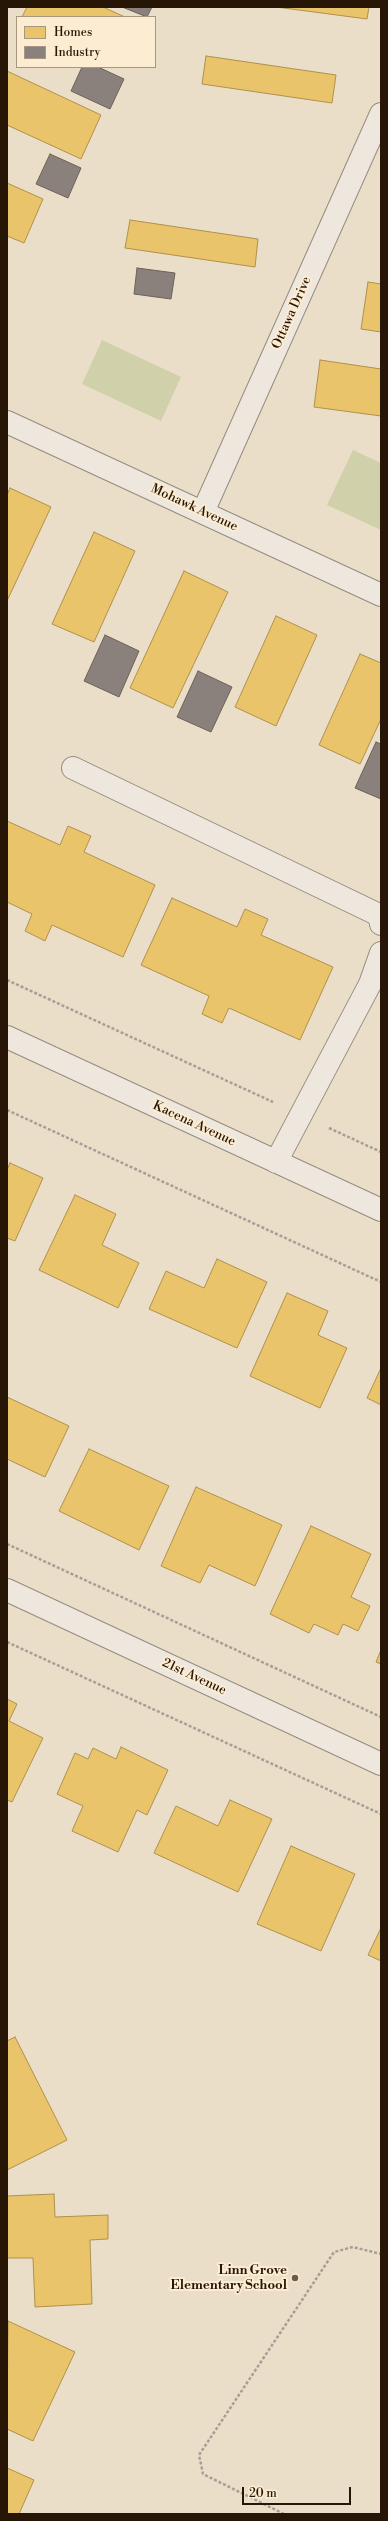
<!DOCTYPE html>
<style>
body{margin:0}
#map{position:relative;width:388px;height:2521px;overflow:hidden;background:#ebdec9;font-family:"Libre Bodoni",serif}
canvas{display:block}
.frame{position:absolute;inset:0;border:8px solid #271505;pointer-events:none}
.legend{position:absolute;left:16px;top:16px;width:140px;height:52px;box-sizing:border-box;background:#fcecd2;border:1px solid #a79680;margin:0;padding:5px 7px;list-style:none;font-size:12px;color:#271505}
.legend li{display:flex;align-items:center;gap:8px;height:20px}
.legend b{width:20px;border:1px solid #a79680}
.scale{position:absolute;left:242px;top:2487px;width:109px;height:18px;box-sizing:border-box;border:2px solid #271505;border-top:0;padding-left:5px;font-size:12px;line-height:14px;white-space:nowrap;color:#271505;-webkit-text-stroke:3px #fcecd2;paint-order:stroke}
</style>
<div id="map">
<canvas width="388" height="2521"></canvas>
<div class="frame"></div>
<ul class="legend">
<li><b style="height:11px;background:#e9c46a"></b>Homes</li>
<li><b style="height:11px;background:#8a817c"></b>Industry</li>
</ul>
<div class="scale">20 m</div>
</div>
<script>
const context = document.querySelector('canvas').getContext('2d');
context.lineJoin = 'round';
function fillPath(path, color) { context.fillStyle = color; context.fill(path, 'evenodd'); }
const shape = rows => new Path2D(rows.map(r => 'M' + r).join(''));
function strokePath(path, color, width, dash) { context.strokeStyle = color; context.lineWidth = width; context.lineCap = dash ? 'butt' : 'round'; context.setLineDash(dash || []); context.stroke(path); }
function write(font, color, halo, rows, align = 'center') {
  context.font = font + ' "Libre Bodoni",serif'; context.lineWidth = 4; context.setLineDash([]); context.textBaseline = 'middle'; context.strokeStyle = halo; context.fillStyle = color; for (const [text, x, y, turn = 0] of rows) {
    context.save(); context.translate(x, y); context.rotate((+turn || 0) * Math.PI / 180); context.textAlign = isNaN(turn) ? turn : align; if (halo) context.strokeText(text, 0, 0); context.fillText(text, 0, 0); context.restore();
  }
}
fillPath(shape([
 [102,340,181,377,161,421,82,384],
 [353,450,381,463,381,530,327,505]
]), '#d0d0ab');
const homes = shape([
 [27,7,103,7,125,17,22,17,27,7],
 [276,7,369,7,367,19,276,7],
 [206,56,336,75,332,103,202,84,206,56],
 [7,71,101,115,81,159,7,125,7,71],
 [7,183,43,199,24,243,7,236,7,183],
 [130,220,258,239,255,267,125,248,130,220],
 [368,282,381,284,381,332,361,329,368,282],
 [320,360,381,369,381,416,314,407,320,360],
 [10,488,51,507,7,601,7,495,10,488],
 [94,532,135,551,94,642,52,624,94,532],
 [184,571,228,592,173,708,130,688,184,571],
 [276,616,317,635,276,726,235,707,276,616],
 [360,654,381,663,381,719,360,764,319,745,360,654],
 [7,821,60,845,68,826,91,836,84,852,155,885,123,957,52,925,45,941,25,931,32,914,7,902,7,821],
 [172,898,237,927,245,909,268,919,261,935,333,967,300,1040,229,1008,222,1023,202,1014,209,996,141,965,172,898],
 [10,1163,43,1178,15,1241,7,1238,7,1170,10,1163],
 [75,1195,116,1214,102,1245,139,1263,118,1308,39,1270,75,1195],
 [217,1259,267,1282,237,1348,149,1309,166,1271,204,1288,217,1259],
 [287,1293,328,1311,318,1335,347,1348,320,1408,250,1376,287,1293],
 [381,1368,381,1405,367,1398,381,1368],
 [7,1397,69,1426,45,1477,7,1459,7,1397],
 [89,1449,169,1486,139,1550,59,1511,89,1449],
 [196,1487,282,1525,255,1586,209,1565,200,1583,161,1566,196,1487],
 [311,1526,371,1554,351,1597,370,1606,358,1631,343,1624,338,1635,314,1624,309,1633,270,1614,311,1526],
 [381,1650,381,1664,376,1662,381,1650],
 [7,1699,17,1704,9,1721,43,1738,12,1802,7,1800,7,1699],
 [121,1747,168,1770,147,1815,137,1810,118,1852,72,1831,83,1806,57,1794,75,1753,88,1759,93,1748,116,1759,121,1747],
 [230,1800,272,1819,238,1892,154,1853,176,1806,218,1826,230,1800],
 [291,1846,355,1874,321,1951,257,1924,291,1846],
 [381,1928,381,1961,368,1955,381,1928],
 [15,2037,67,2140,7,2170,7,2041,15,2037],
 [54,2194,55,2217,108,2215,108,2239,90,2240,92,2304,35,2307,33,2258,7,2258,7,2196,54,2194],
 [8,2321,75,2352,33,2441,7,2429,8,2321],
 [7,2468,34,2480,19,2514,7,2514,7,2468]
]);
fillPath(homes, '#e9c46a');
strokePath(homes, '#af904c', 1);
const industry = shape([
 [122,7,152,7,147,17,122,7],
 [82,67,98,67,124,79,110,109,71,91,82,67],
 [50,154,81,168,68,198,36,184,50,154],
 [137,268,175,273,171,299,134,294,137,268],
 [105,635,139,651,119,697,84,681,105,635],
 [198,671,232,687,211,732,177,717,198,671],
 [376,742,381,744,381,799,355,788,376,742]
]);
fillPath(industry, '#8a817c');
strokePath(industry, '#6c6158', 1);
const minor = shape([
 [7,422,381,595],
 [203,512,381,114],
 [73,768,379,915,381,924],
 [7,1037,381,1210],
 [276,1162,370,984,381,953],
 [7,1590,381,1764]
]);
strokePath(minor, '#958b7e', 24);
strokePath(shape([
 [7,980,273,1102],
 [7,1110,381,1282],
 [329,1128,381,1152],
 [7,1544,381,1717],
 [7,1642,381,1814],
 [284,2514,203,2474,199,2455,334,2252,353,2247,381,2254]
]), '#a69f96', 2.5, [3, 2]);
strokePath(minor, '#eee7dd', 22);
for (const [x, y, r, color] of [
 [295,2278,4,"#6c5b4a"]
]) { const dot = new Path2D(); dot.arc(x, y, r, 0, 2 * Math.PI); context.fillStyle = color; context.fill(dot); strokePath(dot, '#fcecd2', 1.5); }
write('13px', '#271505', '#fcecd2', [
 ["Ottawa Drive",292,313,-66],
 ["Mohawk Avenue",194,508,25],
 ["Kacena Avenue",194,1124,25],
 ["21st Avenue",194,1677,25]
]);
write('bold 13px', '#271505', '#fcecd2', [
 ["Linn Grove",287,2271],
 ["Elementary School",287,2286]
], 'right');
</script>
